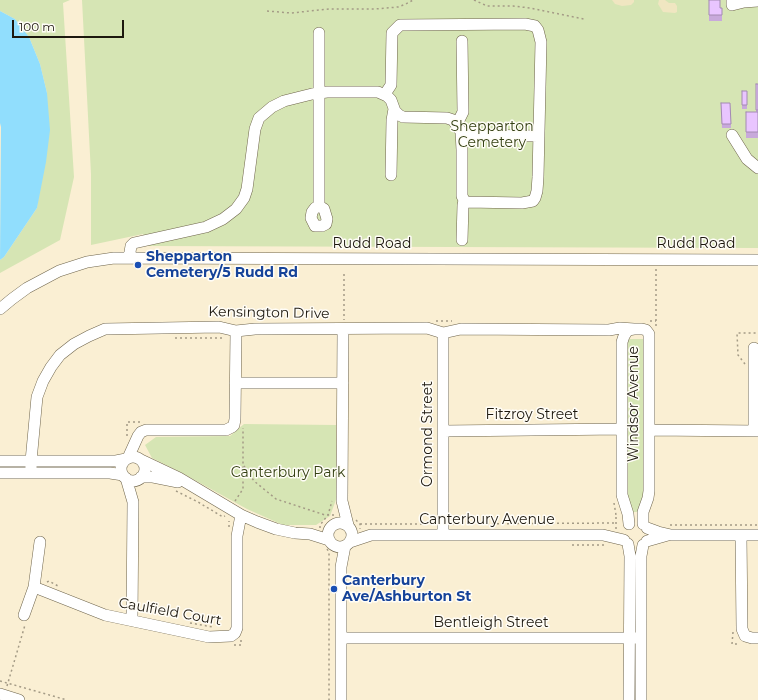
<!DOCTYPE html>
<style>
body{margin:0}
#map{position:relative;width:758px;height:700px;overflow:hidden;background:#faefd3;font-family:Montserrat,sans-serif}
canvas{display:block}
.scale{position:absolute;left:12px;top:20px;width:112px;height:18px;box-sizing:border-box;border:2px solid #1d180e;border-top:0;padding-left:5px;font-size:12px;line-height:14px;white-space:nowrap;color:#1d180e;-webkit-text-stroke:3px #fffdf7;paint-order:stroke}
</style>
<div id="map">
<canvas width="758" height="700"></canvas>
<div class="scale">100 m</div>
</div>
<script>
const context = document.querySelector('canvas').getContext('2d');
context.lineJoin = 'round';
function fillPath(path, color) { context.fillStyle = color; context.fill(path, 'evenodd'); }
const shape = rows => new Path2D(rows.map(r => 'M' + r).join(''));
function strokePath(path, color, width, dash) { context.strokeStyle = color; context.lineWidth = width; context.lineCap = dash ? 'butt' : 'round'; context.setLineDash(dash || []); context.stroke(path); }
function write(font, color, halo, rows, align = 'center') {
  context.font = font + ' Montserrat,sans-serif'; context.lineWidth = 3; context.setLineDash([]); context.textBaseline = 'middle'; context.strokeStyle = halo; context.fillStyle = color; for (const [text, x, y, turn = 0] of rows) {
    context.save(); context.translate(x, y); context.rotate((+turn || 0) * Math.PI / 180); context.textAlign = isNaN(turn) ? turn : align; if (halo) context.strokeText(text, 0, 0); context.fillText(text, 0, 0); context.restore();
  }
}
fillPath(shape([
 [0,0,70,0,63,3,74,177,60,240,0,273,0,260,4,257,37,208,47,93,40,64,29,37,15,19,0,11],
 [82,0,758,0,758,248,147,246,143,234,91,245,91,174],
 [625,339,645,339,645,494,639,512,630,512,625,494],
 [244,424,336,425,337,497,330,516,316,525,283,525,247,509,182,473,152,458,145,445,156,437,230,436]
]), '#d6e5b4');
fillPath(shape([
 [612,0,634,0,634,2,631,5,622,6,615,4],
 [659,0,665,0,669,3,675,3,677,6,677,12,675,13,663,12,658,4]
]), '#f0e6c1');
fillPath(shape([
 [0,11,15,19,29,37,40,64,47,93,50,130,46,162,37,208,4,257,0,260,1,127,0,123]
]), '#91defd');
const minor = shape([
 [732,0,732,5,744,2,758,1],
 [319,33,319,206],
 [385,94,391,85,392,33,400,25,525,24,535,26,538,30,541,42,538,177,537,191,535,198,533,201,522,203,467,202,464,200,462,196,462,150,461,131],
 [457,124,463,112,462,41],
 [732,135,747,159,758,168],
 [391,175,392,120,394,109],
 [319,206,324,209,327,219,326,224,322,226,315,226,311,218,312,212,315,208,319,206],
 [462,240,463,205,464,200],
 [129,258,131,246,134,243,206,227,223,219,236,209,244,198,247,189,255,129,259,118,272,107,284,101,312,94,327,92,378,92,387,96,391,100,395,111,399,115,403,117,447,118,453,120,462,133,466,135,539,136],
 [0,309,12,299,27,288,59,271,87,262,114,258,758,260],
 [343,329,342,501,348,525],
 [754,348,754,431],
 [235,383,343,383],
 [649,430,758,431],
 [443,431,622,429],
 '121 469a12 12 0 1 1 24 0a12 12 0 1 1-24 0Z',
 [128,458,138,436,141,432,146,430,226,430,232,427,234,425,235,419,236,331],
 [141,460,179,478,241,515,257,522,276,529,295,533,310,534,329,540],
 [0,461,116,461,126,459],
 [0,473,110,473,123,475],
 [31,473,31,461,37,397,43,381,51,367,60,355,74,344,89,336,105,329,219,327,236,331,255,329,427,328,443,333,461,329,609,330,620,328,634,329],
 [141,477,153,477,178,482],
 [126,478,133,502,132,620],
 '328 535a12 12 0 1 1 24 0a12 12 0 1 1-24 0Z',
 [629,524,628,514,622,495,622,342,624,336,628,330,634,329,642,329,646,330,649,334,649,491,648,498,643,512,643,524],
 [647,528,658,532,671,535,758,535],
 [443,535,443,333],
 [741,535,742,629,745,636,752,638,758,638],
 [647,541,668,535],
 [350,542,371,535,603,535,624,540],
 [628,544,630,556,629,700],
 [34,587,105,615,209,637,231,636,235,633,237,628,237,536,241,515],
 [24,615,34,587,40,542],
 [341,638,641,638],
 [0,694,19,700],
 [341,700,341,567,345,546],
 [641,700,641,556,643,545]
]);
strokePath(minor, '#6e644b', 12);
strokePath(shape([
 [474,0,487,6,513,6,530,8,584,19],
 [267,11,291,13,329,9,375,9,398,7,406,4,413,0],
 [656,269,656,327],
 [344,274,344,320],
 [436,321,452,321],
 [650,321,656,321],
 [175,338,223,338],
 [745,364,738,355,737,333,758,333],
 [631,422,639,422],
 [127,436,127,422,141,422],
 [630,438,640,438],
 [244,466,254,481,276,499,325,515,337,515],
 [176,491,198,502,223,517,225,516],
 [235,501,243,489,243,428],
 [614,503,616,515],
 [356,520,360,524,360,529],
 [360,524,434,524],
 [452,524,616,523],
 [670,525,758,525],
 [229,527,229,521],
 [320,528,320,525,328,515,332,501],
 [616,529,616,515],
 [572,545,604,545],
 [327,549,329,552,329,700],
 [47,582,49,581,58,586],
 [190,623,213,627],
 [733,632,732,644,740,644],
 [234,645,241,645,241,640],
 [0,681,67,700],
 [7,686,25,625]
]), '#a49b86', 1.5, [2, 3]);
strokePath(minor, '#fff', 11);
fillPath(shape([
 [709,0,720,8,722,8,722,21,709,21],
 [756,84,758,84,758,138,746,138,746,112,756,112],
 [742,91,747,91,747,109,742,109],
 [721,103,730,103,731,128,722,128]
]), '#c8a9db');
const building = shape([
 [709,0,720,0,720,8,722,8,722,15,709,15,709,0],
 [756,84,758,84,758,110,756,110,756,84],
 [742,91,747,91,747,105,742,105,742,91],
 [721,103,730,103,731,124,722,124,721,103],
 [746,112,758,112,758,132,746,132,746,112]
]);
fillPath(building, '#e9c5ff');
strokePath(building, '#a38ab2', 1);
for (const [x, y, r, color] of [
 [138,265,4,"#1a4fb4"],
 [334,589,4,"#1a4fb4"]
]) { const dot = new Path2D(); dot.arc(x, y, r, 0, 2 * Math.PI); context.fillStyle = color; context.fill(dot); strokePath(dot, '#fffdf7', 1.5); }
write('14px', '#344012', '#fffdf7', [
 ["Shepparton",492,127],
 ["Cemetery",492,143],
 ["Canterbury Park",288,473]
]);
write('14px', '#1d180e', '#fffdf7', [
 ["Rudd Road",372,244],
 ["Rudd Road",696,244],
 ["Kensington Drive",269,313,1],
 ["Windsor Avenue",634,404,-90],
 ["Fitzroy Street",532,415],
 ["Ormond Street",428,434,-90],
 ["Canterbury Avenue",487,520],
 ["Caulfield Court",170,612,10],
 ["Bentleigh Street",491,623]
]);
write('bold 14px', '#164399', '#fffdf7', [
 ["Shepparton",146,257],
 ["Cemetery/5 Rudd Rd",146,273],
 ["Canterbury",342,581],
 ["Ave/Ashburton St",342,597]
], 'left');
</script>
